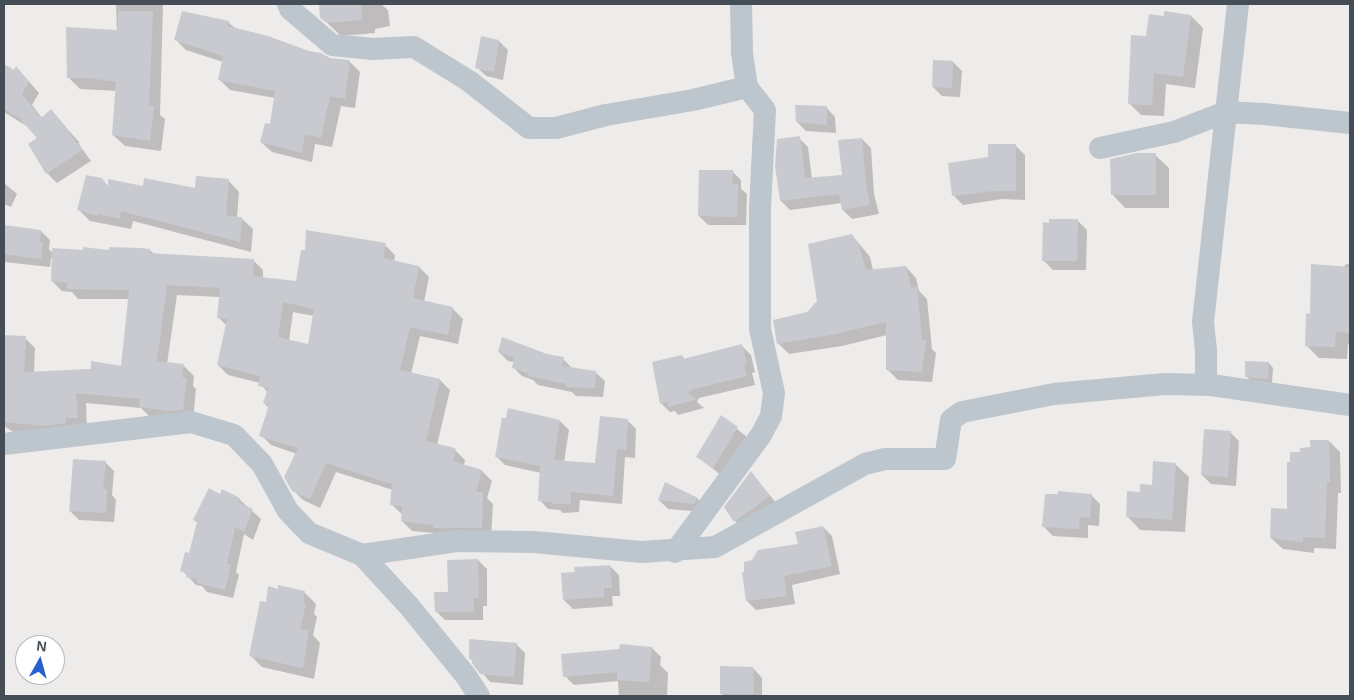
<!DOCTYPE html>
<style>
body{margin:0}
#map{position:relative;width:1354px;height:700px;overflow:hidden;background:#eeeceb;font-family:Arial,sans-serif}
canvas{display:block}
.frame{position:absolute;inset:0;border:5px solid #454d57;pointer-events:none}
.north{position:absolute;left:15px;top:635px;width:50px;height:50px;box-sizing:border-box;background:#fff;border:1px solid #b5b8bc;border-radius:50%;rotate:7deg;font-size:14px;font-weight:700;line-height:20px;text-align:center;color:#454d57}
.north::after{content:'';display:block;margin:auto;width:18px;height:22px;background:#2660ce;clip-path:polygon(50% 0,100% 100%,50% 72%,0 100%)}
</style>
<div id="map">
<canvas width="1354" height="700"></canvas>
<div class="frame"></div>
<div class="north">N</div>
</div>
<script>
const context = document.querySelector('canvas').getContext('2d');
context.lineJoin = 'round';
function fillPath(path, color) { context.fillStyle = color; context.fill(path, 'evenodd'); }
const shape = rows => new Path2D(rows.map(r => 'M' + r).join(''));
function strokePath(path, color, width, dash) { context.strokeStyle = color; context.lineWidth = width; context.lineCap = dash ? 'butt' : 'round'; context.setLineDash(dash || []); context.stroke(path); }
fillPath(shape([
 [116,4,163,4,160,115,165,119,161,151,125,146,113,135,117,91,80,89,69,78,117,31],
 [320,4,381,4,388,10,390,26,375,29,375,33,341,36,321,17],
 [1191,16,1203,28,1195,88,1166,84,1164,116,1141,115,1129,103,1147,37,1165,17],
 [228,22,236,29,330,59,349,61,360,72,355,108,341,106,332,147,315,144,312,162,272,152,261,142,271,125,275,98,230,90,219,79,223,62,186,50,176,40],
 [499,41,508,50,503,80,486,76,477,67],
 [953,62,962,71,960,97,942,96,933,87],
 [4,66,14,72,16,68,26,78,39,93,32,105,42,118,51,111,80,143,78,143,91,161,57,183,47,173,39,139,28,127,4,112],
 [826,107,835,117,836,133,806,131,797,122],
 [799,138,808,147,812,179,843,176,862,139,871,148,874,194,879,214,852,219,843,210,842,203,790,210,781,201,777,166],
 [1016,146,1025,155,1025,200,1002,199,963,205,954,196,990,159],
 [1155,155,1169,168,1169,208,1125,208,1112,194],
 [732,171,741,180,741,189,747,194,746,225,708,225,699,216],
 [101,179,109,187,196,189,228,180,239,192,237,218,241,218,253,229,251,252,133,221,131,229,90,221,79,210],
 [4,183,17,194,11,207,4,204],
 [1078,221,1087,230,1086,270,1053,270,1044,261,1050,224],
 [4,227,41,231,50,240,49,249,53,254,150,250,155,255,253,260,263,270,263,278,298,282,385,245,395,255,394,261,419,267,429,277,424,302,452,308,463,319,458,344,420,336,411,374,440,380,450,390,437,445,455,450,465,460,464,466,482,471,492,481,487,498,493,504,491,538,412,531,402,521,403,515,391,504,393,490,336,472,320,508,303,500,293,490,297,454,271,445,261,435,269,408,264,403,268,393,260,383,228,375,218,365,227,326,218,317,220,297,177,295,167,364,184,366,194,376,193,386,196,389,193,420,150,417,141,408,86,403,87,428,13,432,4,426,4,336,25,338,35,348,34,373,122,367,130,299,78,299,72,292,62,291,52,281,53,258,51,258,50,267,4,262],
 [293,312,314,316,309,345,289,341],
 [852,235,870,257,873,270,906,267,916,278,919,291,927,299,932,349,936,353,932,382,898,380,887,369,887,335,842,346,789,354,778,343,819,301],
 [1346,264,1350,265,1350,345,1348,344,1347,359,1319,358,1306,345,1311,315],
 [742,346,751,355,755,372,752,373,755,385,699,398,697,402,704,408,678,415,675,411,670,412,661,403,682,356,685,360],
 [499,352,563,359,572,368,595,372,605,381,603,397,576,396,572,392,538,385,533,380,522,376,513,367,514,362,508,361],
 [1269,363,1273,368,1272,383,1250,380,1246,376],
 [722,417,747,437,722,476,698,457],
 [627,420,636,429,635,458,625,457,622,504,580,500,579,512,563,513,560,510,548,509,540,500,541,473,505,465,496,456,560,421,569,430,564,462,596,464],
 [1230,432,1239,441,1236,486,1211,484,1202,475],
 [1329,441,1340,452,1341,493,1338,493,1336,549,1314,548,1314,553,1283,549,1271,538,1289,510,1291,463,1301,453],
 [105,462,114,471,112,495,116,500,114,522,79,520,70,511],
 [1175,464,1189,477,1185,532,1140,530,1127,516,1141,493,1153,487],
 [751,473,778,505,744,530,735,521],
 [666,484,698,499,707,508,703,512,668,509,659,500],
 [1091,495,1100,504,1099,526,1088,525,1088,538,1053,536,1044,527],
 [221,496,239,499,261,519,253,540,244,534,236,572,239,575,233,598,207,592,202,586,196,585,182,570,190,555,198,523,195,520],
 [823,527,832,536,840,574,792,585,795,604,756,610,747,601,746,572,799,545],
 [478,560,487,569,487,606,483,606,483,620,445,620,436,611],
 [610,566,619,575,620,596,612,596,613,606,573,609,564,600,576,573],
 [279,590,304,592,316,604,314,614,317,617,313,635,320,643,314,679,262,667,250,655,267,603],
 [516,644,525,653,523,685,490,682,470,658],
 [652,648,661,657,660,665,668,673,667,696,619,696,618,681,574,685,565,676],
 [753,668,762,678,762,696,724,696,722,694]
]), '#0003');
fillPath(shape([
 [319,4,361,4,362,20,327,23,320,18],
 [118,11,153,11,149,106,154,106,150,141,112,135,116,82,89,78,67,78,66,27,118,30],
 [182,11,229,21,228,26,268,36,309,51,321,53,330,58,350,60,345,99,330,96,321,138,305,134,302,153,260,142,265,123,270,124,275,91,218,80,223,56,174,40],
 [1164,11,1191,15,1183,77,1154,73,1152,105,1128,104,1131,35,1146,36,1149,14,1164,16],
 [481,36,499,40,494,72,475,68],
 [933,60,953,61,952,88,932,87],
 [4,64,14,70,16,66,29,82,22,94,41,118,51,109,71,133,69,133,82,150,46,174,28,144,37,138,19,118,4,109],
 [795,105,827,106,827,125,796,122],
 [800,136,805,178,842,175,838,140,862,138,866,184,870,205,842,210,839,194,780,201,775,166,777,139],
 [988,144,1016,144,1016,191,993,191,952,196,948,163,988,157],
 [1137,153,1156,153,1156,195,1111,195,1110,159],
 [699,170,733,170,732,184,738,184,737,217,698,216],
 [86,175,102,178,108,186,108,179,143,186,144,178,195,188,196,176,229,179,226,216,242,217,240,242,121,211,120,219,98,214,97,216,77,210],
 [1049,219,1078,219,1077,261,1042,261,1043,222,1049,223],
 [4,225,41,230,40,242,43,242,41,259,4,254],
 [306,230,386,243,383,258,419,266,413,298,453,307,448,335,410,327,400,370,440,379,426,441,451,447,456,449,453,461,482,470,476,492,483,492,482,528,433,528,433,525,401,521,402,506,390,505,392,484,326,463,310,499,292,491,284,477,298,448,259,436,269,405,263,403,268,388,258,386,260,376,217,365,227,319,217,318,220,288,167,285,157,361,184,364,182,377,187,378,183,410,169,411,139,407,140,399,76,393,78,418,65,418,66,423,43,426,4,422,4,335,26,336,24,372,91,369,91,361,121,366,129,290,67,289,67,283,51,281,52,248,83,250,83,247,109,250,109,247,141,248,150,249,150,253,254,259,253,276,296,281,301,250,305,250],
 [283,302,314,309,308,344,278,337],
 [852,234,859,245,866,270,906,266,911,288,917,287,922,340,926,341,922,372,886,370,886,322,831,335,777,344,773,320,807,312,817,301,808,244],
 [1311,264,1350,267,1350,333,1336,332,1335,347,1305,346,1306,313,1310,314],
 [502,337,547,354,564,357,562,366,596,371,595,388,566,387,566,384,528,376,528,373,512,368,514,357,498,352],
 [742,344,747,363,744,364,747,376,690,390,691,392,687,393,697,399,668,407,668,402,660,404,652,362,682,355,683,359],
 [1245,361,1269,362,1268,379,1245,377],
 [508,408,560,420,554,460,595,463,600,416,628,419,626,450,617,449,613,496,571,492,571,504,553,504,553,502,538,501,540,466,495,457,502,418,506,418],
 [721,415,738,427,713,468,696,457],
 [1204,429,1231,431,1228,477,1201,475],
 [1310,440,1329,440,1330,482,1327,482,1325,538,1303,537,1303,542,1270,538,1271,508,1287,509,1287,462,1290,462,1290,452,1300,452,1300,448,1310,447],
 [73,459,106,461,103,489,107,489,106,513,69,511],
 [1153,461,1176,463,1172,520,1126,517,1127,491,1140,492,1140,484,1152,485],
 [751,471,770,496,734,522,724,507],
 [665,482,698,498,694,504,658,500],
 [209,488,220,494,222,489,240,498,238,502,253,509,244,532,235,527,227,564,231,565,225,590,197,583,197,579,186,577,187,573,180,571,185,552,189,553,197,522,193,520],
 [1058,491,1092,494,1090,518,1080,517,1079,529,1042,527,1045,494,1058,494],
 [823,526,832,566,784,576,787,596,746,601,742,573,744,572,744,562,752,560,758,550,798,544,795,532],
 [478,559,479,598,474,598,474,612,435,612,434,592,448,592,447,560],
 [610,565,612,588,604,588,604,597,563,600,561,573,575,572,574,567],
 [278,585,305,591,303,603,306,604,300,629,309,630,303,668,249,656,260,601,266,602,268,586,278,589],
 [469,639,517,643,514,677,480,674,472,663,473,659,469,659],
 [620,644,652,647,649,682,617,680,617,672,563,677,561,654,619,649],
 [720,666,753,667,754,694,720,694]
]), '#c9cad0');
strokePath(shape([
 [288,4,290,9,332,45,373,49,414,47,469,81,529,128,556,128,606,115,693,100,747,87,765,110,760,208,760,329,774,393,771,416,761,435,675,552],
 [741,4,742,53,747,87],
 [1100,148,1174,132,1226,112,1264,114,1350,123],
 [1204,385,1206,374,1206,350,1203,322,1238,4],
 [4,444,191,422,234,435,262,464,288,511,309,533,362,555,409,606,466,676,479,696],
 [362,555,457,541,534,542,641,552,715,547,865,464,885,459,945,459,951,420,962,412,1054,394,1165,384,1211,385,1350,405]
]), '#bdc5cd', 22);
</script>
